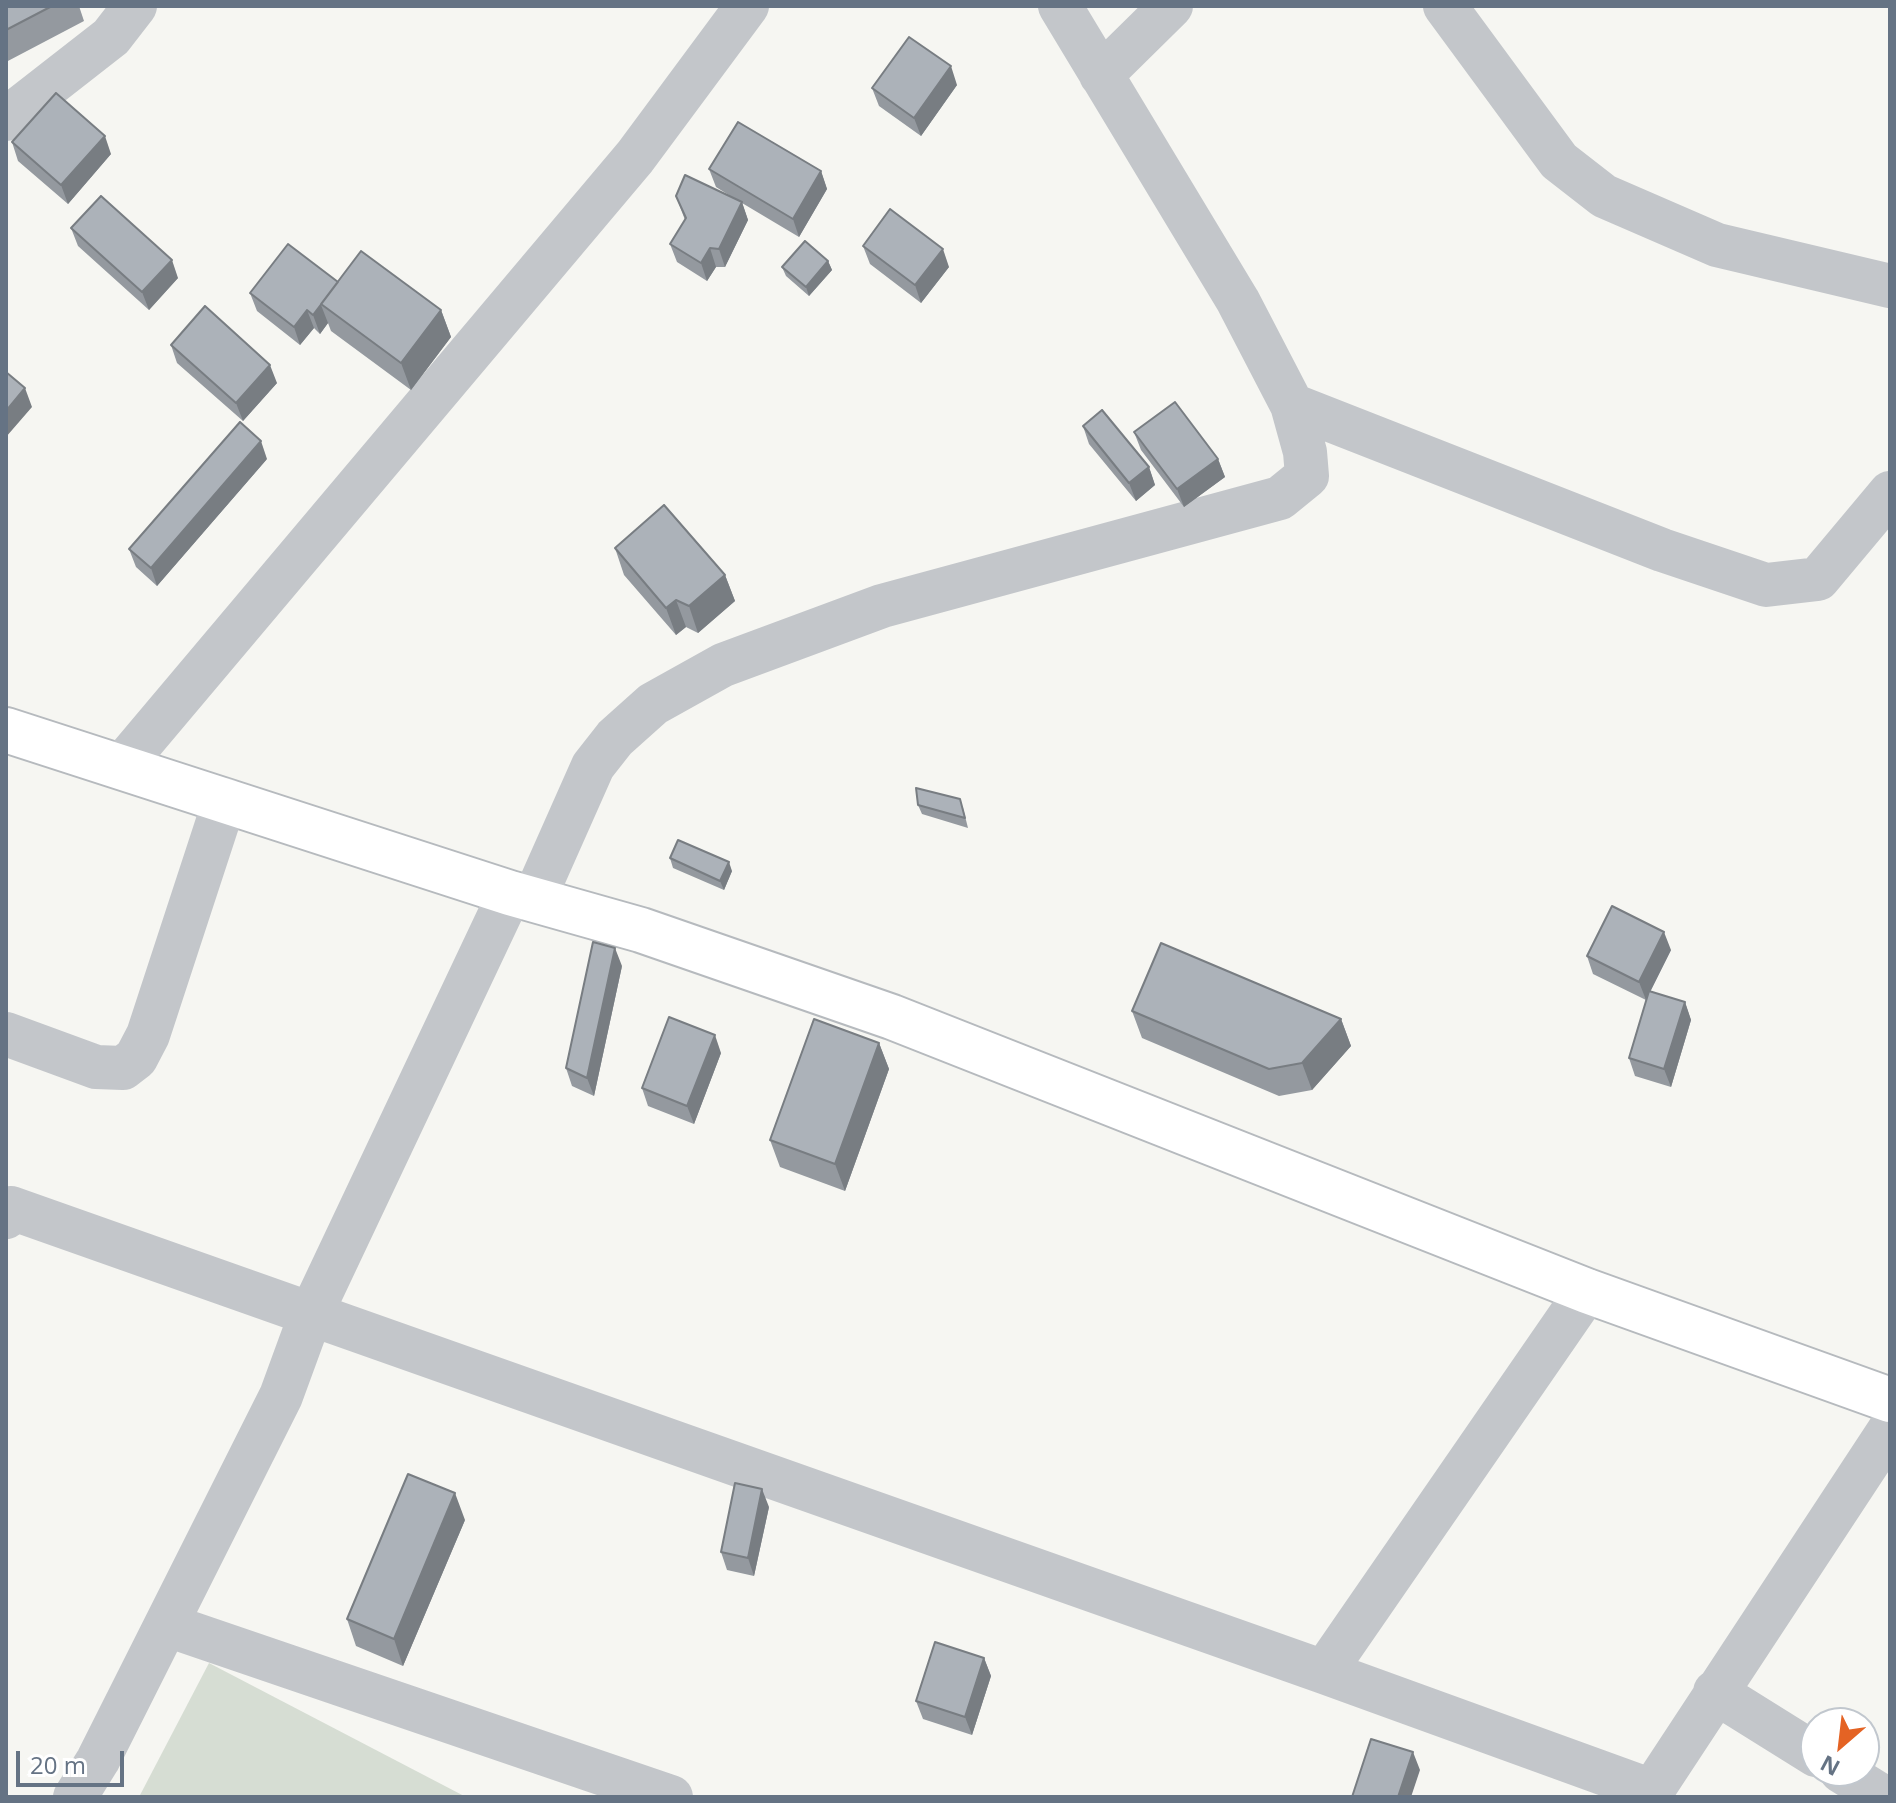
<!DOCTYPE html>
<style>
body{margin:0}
#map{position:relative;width:1896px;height:1803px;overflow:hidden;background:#f6f6f2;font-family:"Open Sans",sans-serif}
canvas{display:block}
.frame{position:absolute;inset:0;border:8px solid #657384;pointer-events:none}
.north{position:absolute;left:1800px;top:1707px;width:80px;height:80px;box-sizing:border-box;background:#fff;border:2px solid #c1c7ce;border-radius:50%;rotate:208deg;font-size:22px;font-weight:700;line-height:32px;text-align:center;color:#657384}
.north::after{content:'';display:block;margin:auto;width:28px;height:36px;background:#e46324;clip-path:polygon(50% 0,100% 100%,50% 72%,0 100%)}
.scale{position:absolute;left:16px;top:1751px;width:108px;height:36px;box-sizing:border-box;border:4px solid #657384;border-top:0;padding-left:10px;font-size:24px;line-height:28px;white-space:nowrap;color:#657384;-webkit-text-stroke:6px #fff;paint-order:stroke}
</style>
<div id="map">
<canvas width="1896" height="1803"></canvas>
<div class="frame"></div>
<div class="north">N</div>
<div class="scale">20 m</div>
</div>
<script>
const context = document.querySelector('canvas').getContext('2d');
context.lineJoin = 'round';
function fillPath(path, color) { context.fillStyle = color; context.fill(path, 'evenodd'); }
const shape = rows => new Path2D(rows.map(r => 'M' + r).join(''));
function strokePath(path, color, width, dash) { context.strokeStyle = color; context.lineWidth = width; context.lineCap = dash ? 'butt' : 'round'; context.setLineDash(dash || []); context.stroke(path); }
fillPath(shape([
 [209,1663,466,1797,139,1797]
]), '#d6ddd3');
const major = shape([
 [6,730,510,893,641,930,892,1017,1587,1291,1890,1400]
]);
strokePath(major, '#b6babe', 48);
strokePath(shape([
 [1445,6,1559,161,1604,196,1717,245,1890,286],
 [1101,75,1171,6],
 [6,119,111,37,135,6],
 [1292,405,1662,550,1766,585,1818,579,1890,493],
 [121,767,635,157,747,6],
 [534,899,593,766,615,738,653,704,723,665,882,606,1280,498,1307,476,1305,452,1292,405,1238,301,1060,6],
 [6,1034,96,1067,123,1068,136,1058,148,1035,225,800],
 [6,1217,11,1208,1324,1672,1652,1791],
 [167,1625,671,1797],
 [1324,1672,1587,1291],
 [1715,1692,1816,1755],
 [1841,1771,1883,1797],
 [75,1797,98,1760,281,1396,311,1314,510,893],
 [1648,1797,1890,1429]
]), '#c3c6ca', 44);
strokePath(major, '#fff', 44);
fillPath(shape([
 [6,6,79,6,84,21,6,62],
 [957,85,921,136,879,106,872,88],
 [12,142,111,154,68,204,18,161],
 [709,169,821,171,827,189,799,237,742,203,748,220,725,267,716,267,707,281,677,262,670,244,685,220,676,196,735,199,716,187],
 [71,228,178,278,149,310,78,246],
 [863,246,949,267,921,303,870,264],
 [828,261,832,270,809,296,786,276,782,267],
 [338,282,441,310,451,337,411,390,331,331,328,323,320,334,314,328,300,345,257,311,250,293],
 [171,345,277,383,243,421,177,363],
 [1083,426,1149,467,1155,485,1136,501,1089,444],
 [1134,432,1218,459,1225,477,1184,507,1141,450],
 [267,459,157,586,136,567,129,549],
 [615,548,725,575,735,601,698,633,686,627,676,635,624,575],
 [918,805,963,808,968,828,922,814],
 [670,858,732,871,724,890,673,868],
 [1671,950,1650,992,1685,1002,1691,1020,1671,1087,1635,1076,1629,1058,1646,1000,1593,974,1587,956],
 [622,966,594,1096,572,1086,566,1068],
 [1132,1011,1341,1019,1351,1046,1312,1090,1279,1096,1142,1038],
 [879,1043,889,1069,845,1191,780,1167,770,1140],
 [721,1053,694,1124,648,1106,642,1088],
 [769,1507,754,1576,727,1570,721,1552],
 [465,1520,403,1666,356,1646,347,1619],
 [984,1658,991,1676,972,1735,923,1719,916,1701]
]), '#94999f');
fillPath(shape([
 [951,66,957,85,921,136,914,118],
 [105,136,111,154,68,204,61,185],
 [821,171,827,189,799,237,793,219],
 [742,202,748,220,725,267,719,249],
 [710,248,716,267,707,281,701,263],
 [943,249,949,267,921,303,915,285],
 [172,260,178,278,149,310,142,292],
 [828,261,832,270,809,296,806,287],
 [321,305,328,323,320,334,313,315],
 [307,310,314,328,300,345,294,327],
 [441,310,451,337,411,390,401,363],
 [270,365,277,383,243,421,236,403],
 [25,388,32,407,6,437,6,411],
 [261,441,267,459,157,586,151,568],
 [1218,459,1225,477,1184,507,1177,489],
 [1149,467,1155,485,1136,501,1129,483],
 [725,575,735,601,698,633,689,606],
 [676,600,686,627,676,635,666,608],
 [729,862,732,871,724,890,720,881],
 [1664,932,1671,950,1646,1000,1639,982],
 [615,948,622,966,594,1096,587,1078],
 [1685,1002,1691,1020,1671,1087,1664,1069],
 [1341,1019,1351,1046,1312,1090,1302,1063],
 [715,1035,721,1053,694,1124,687,1106],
 [879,1043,889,1069,845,1191,835,1164],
 [762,1489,769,1507,754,1576,748,1558],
 [455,1493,465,1520,403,1666,394,1639],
 [984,1658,991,1676,972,1735,965,1717],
 [1413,1752,1420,1770,1411,1797,1398,1797]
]), '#787d82');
const building = shape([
 [6,6,52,6,6,30,6,6],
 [909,37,951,66,914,118,872,88,909,37],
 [56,93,105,136,61,185,12,142,56,93],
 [738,122,821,171,793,219,709,169,738,122],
 [685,175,742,202,719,249,710,248,701,263,670,244,686,218,676,196,685,175],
 [101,196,172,260,142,292,71,228,101,196],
 [890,209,943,249,915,285,863,246,890,209],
 [805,241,828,261,806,287,782,267,805,241],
 [288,244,338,282,313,315,307,310,294,327,250,293,288,244],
 [361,251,441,310,401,363,321,304,361,251],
 [205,306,270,365,236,403,171,345,205,306],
 [6,372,25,388,6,411,6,372],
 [1175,402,1218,459,1177,489,1134,432,1175,402],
 [1102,410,1149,467,1129,483,1083,426,1102,410],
 [240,422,261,441,151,568,129,549,240,422],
 [664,505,725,575,689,606,676,600,666,608,615,548,664,505],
 [916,788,960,799,965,818,918,805,916,788],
 [678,840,729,862,720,881,670,858,678,840],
 [1612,906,1664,932,1639,982,1587,956,1612,906],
 [593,942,615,948,587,1078,566,1068,593,942],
 [1161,943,1341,1019,1302,1063,1269,1069,1132,1011,1161,943],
 [1649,991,1685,1002,1664,1069,1629,1058,1649,991],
 [669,1017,715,1035,687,1106,642,1088,669,1017],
 [814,1019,879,1043,835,1164,770,1140,814,1019],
 [408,1474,455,1493,394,1639,347,1619,408,1474],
 [735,1483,762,1489,748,1558,721,1552,735,1483],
 [935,1642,984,1658,965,1717,916,1701,935,1642],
 [1371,1739,1413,1752,1398,1797,1352,1797,1371,1739]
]);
fillPath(building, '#acb2b9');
strokePath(building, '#787d82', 2);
</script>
